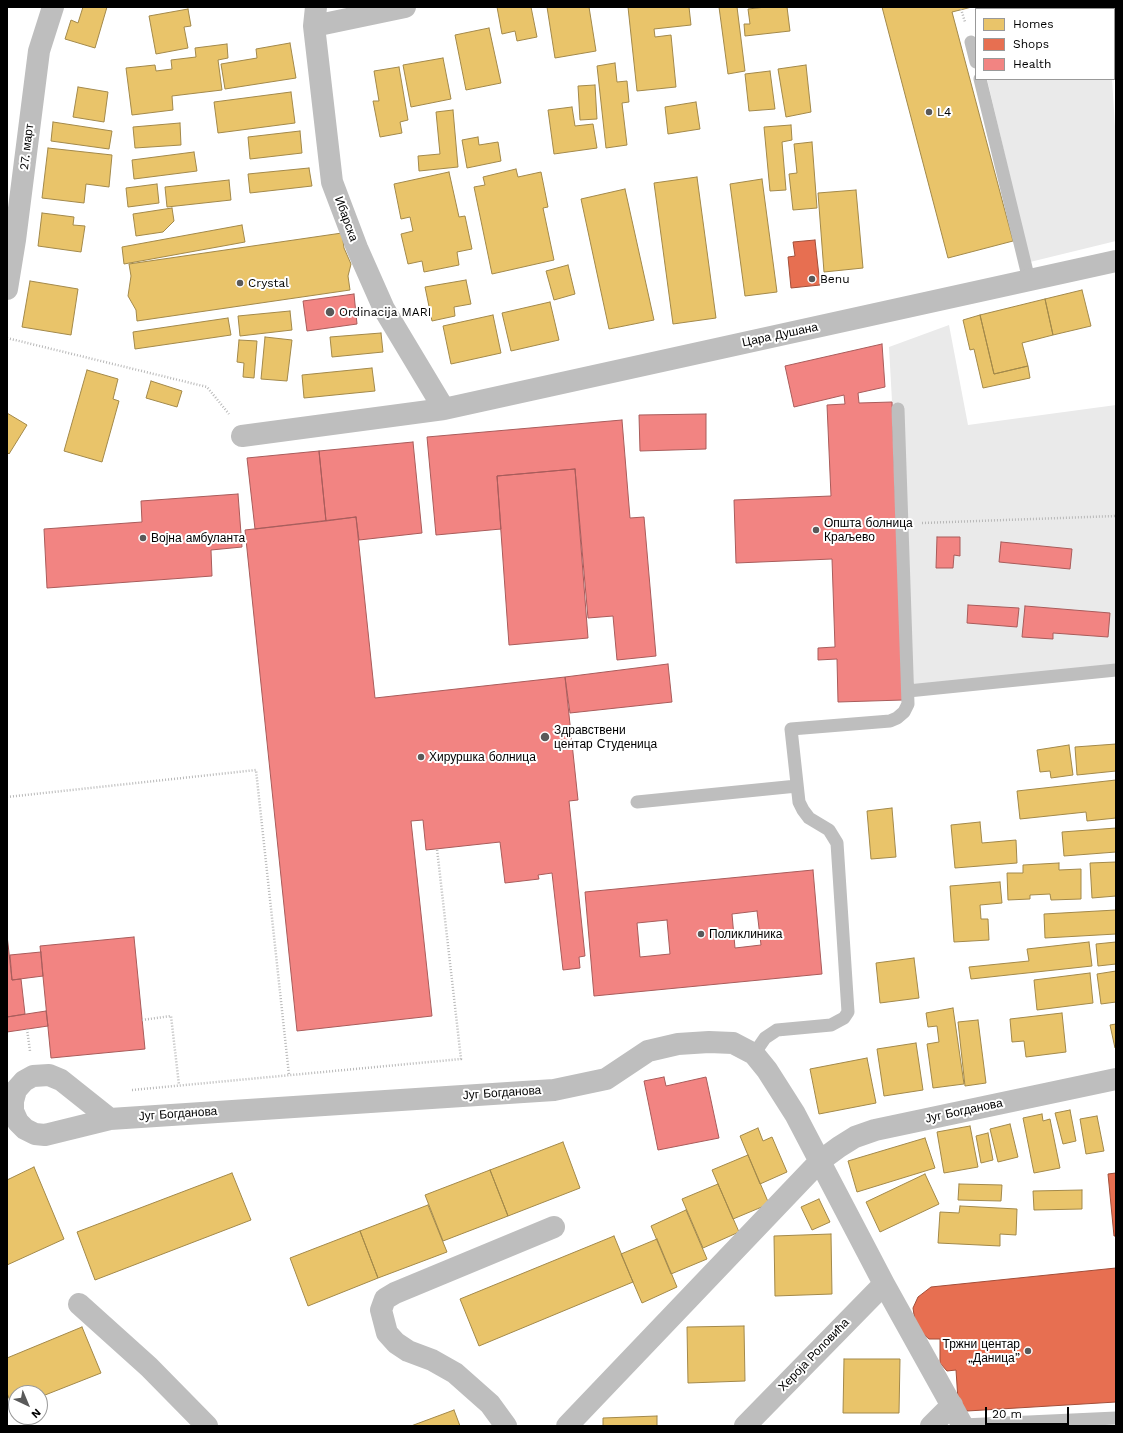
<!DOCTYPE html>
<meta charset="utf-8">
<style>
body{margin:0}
#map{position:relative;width:1123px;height:1433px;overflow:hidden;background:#fff;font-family:"Work Sans",sans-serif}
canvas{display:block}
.frame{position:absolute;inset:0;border:8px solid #000;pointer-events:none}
.legend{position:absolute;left:975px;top:8px;width:140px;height:72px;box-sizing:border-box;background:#fff;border:1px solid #999;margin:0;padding:5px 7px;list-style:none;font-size:12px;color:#000}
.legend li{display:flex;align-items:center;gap:8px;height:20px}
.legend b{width:20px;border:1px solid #999}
.north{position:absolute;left:8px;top:1385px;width:40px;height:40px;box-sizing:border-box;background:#fff;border:1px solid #999;border-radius:50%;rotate:136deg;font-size:11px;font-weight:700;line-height:16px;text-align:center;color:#000}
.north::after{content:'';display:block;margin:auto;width:14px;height:18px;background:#595959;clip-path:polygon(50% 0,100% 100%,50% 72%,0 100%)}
.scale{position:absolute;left:985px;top:1407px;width:84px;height:18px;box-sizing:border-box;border:2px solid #000;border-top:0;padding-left:5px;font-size:12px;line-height:14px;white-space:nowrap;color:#000;-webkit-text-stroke:3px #fff;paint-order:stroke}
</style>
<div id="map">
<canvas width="1123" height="1433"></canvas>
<div class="frame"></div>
<ul class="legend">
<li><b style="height:11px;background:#e9c46a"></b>Homes</li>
<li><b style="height:11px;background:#e76f51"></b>Shops</li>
<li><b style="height:11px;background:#f28482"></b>Health</li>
</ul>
<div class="north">N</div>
<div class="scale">20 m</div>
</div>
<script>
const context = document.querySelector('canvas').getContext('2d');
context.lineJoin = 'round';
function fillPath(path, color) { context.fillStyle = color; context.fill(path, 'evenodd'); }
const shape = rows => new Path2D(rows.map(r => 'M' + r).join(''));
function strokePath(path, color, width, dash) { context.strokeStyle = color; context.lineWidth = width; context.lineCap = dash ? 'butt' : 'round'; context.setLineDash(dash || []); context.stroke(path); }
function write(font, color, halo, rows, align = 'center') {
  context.font = font + ' "Work Sans",sans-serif'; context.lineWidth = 4; context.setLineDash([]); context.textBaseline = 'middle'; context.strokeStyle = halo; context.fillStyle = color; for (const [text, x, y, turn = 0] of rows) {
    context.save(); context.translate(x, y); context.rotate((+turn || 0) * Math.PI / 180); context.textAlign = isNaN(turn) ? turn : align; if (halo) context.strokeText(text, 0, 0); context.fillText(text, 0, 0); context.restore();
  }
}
fillPath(shape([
 [987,79,1112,79,1116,143,1116,241,1030,262],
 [949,325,968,425,1116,405,1116,670,908,691,889,347]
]), '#eaeaea');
const homes = shape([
 [83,7,107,7,95,48,65,39,71,20,78,23,83,7],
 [497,7,531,7,537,37,517,41,515,31,502,34,497,7],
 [547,7,589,7,596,51,555,58,547,7],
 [628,7,689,7,691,25,654,29,655,37,671,35,676,87,637,91,628,7],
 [719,7,737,7,745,71,728,74,719,7],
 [766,7,787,7,790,31,745,36,744,24,750,24,748,9,766,7],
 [882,7,972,7,952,12,1013,241,948,258,882,7],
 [188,9,191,26,184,27,188,48,156,54,149,16,188,9],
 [489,28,501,83,466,90,455,35,489,28],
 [290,43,296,78,225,89,221,64,257,58,256,49,290,43],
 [227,44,228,58,218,60,222,90,172,96,173,110,132,115,126,68,155,65,156,71,172,69,171,60,196,57,195,48,227,44],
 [443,58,451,99,411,107,403,65,443,58],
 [615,63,617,82,627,81,629,102,622,103,627,145,606,148,597,66,615,63],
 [806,65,811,112,786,117,778,69,806,65],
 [399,67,408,120,400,122,402,133,380,137,373,101,379,101,374,71,399,67],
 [770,71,775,109,749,111,745,74,770,71],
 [595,85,597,119,580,120,578,86,595,85],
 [78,87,108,92,104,122,73,117,78,87],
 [291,92,295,123,218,133,214,102,291,92],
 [696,102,700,129,668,134,665,107,696,102],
 [572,107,575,126,593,124,597,148,554,154,548,110,572,107],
 [453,110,458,167,419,171,418,156,440,154,436,112,453,110],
 [53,122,112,131,109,149,51,141,53,122],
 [180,123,181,145,135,148,133,127,180,123],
 [791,125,792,140,782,142,786,190,770,191,764,127,791,125],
 [300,131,302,153,250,159,248,137,300,131],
 [478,137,479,145,498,142,501,161,467,168,462,140,478,137],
 [812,142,817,208,793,210,789,174,797,173,794,144,812,142],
 [48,148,112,155,109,187,86,184,84,203,42,198,48,148],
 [194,152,197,171,134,179,132,160,194,152],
 [309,168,312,186,250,193,248,174,309,168],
 [516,169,518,177,541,172,548,207,543,208,554,260,492,274,474,187,485,185,483,177,516,169],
 [449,172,459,217,465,216,472,249,457,252,459,265,424,272,422,261,408,264,401,234,413,231,410,217,401,219,394,184,449,172],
 [697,177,716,318,673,324,654,183,697,177],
 [762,179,777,292,745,296,730,184,762,179],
 [229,180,231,200,167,207,165,187,229,180],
 [157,184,159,203,128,207,126,188,157,184],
 [625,189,654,320,609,329,581,199,625,189],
 [856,190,863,268,824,272,818,193,856,190],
 [172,208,174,221,163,232,136,236,133,214,172,208],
 [42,213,74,217,73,225,85,226,81,252,38,246,42,213],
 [242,225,245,242,124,264,122,247,242,225],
 [342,233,344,248,351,264,348,276,350,290,137,321,136,310,128,296,131,276,129,264,342,233],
 [568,265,575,294,554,300,546,271,568,265],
 [466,280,471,304,454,307,455,316,432,321,425,287,466,280],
 [30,281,78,289,71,335,22,327,30,281],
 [1082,290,1091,326,1053,335,1045,299,1082,290],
 [1045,299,1053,335,1022,343,1028,366,994,374,980,315,1045,299],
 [550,302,559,340,511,351,502,313,550,302],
 [290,311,292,330,240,336,238,316,290,311],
 [493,315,501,353,451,364,443,326,493,315],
 [980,315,994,374,1028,366,1030,378,983,388,974,349,970,350,963,320,980,315],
 [228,318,231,335,135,349,133,332,228,318],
 [381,333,383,352,332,357,330,337,381,333],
 [265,337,292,340,287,381,261,379,265,337],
 [239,340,257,341,254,378,243,377,244,363,237,362,239,340],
 [372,368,375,391,304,398,302,375,372,368],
 [87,370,118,379,113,399,119,401,102,462,64,451,87,370],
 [151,381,182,391,177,407,146,398,151,381],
 [7,413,27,425,9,454,7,452,7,413],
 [1116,744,1116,771,1077,775,1075,747,1116,744],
 [1069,745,1073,775,1051,778,1050,771,1040,772,1037,750,1069,745],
 [1116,780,1116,818,1087,821,1086,812,1020,819,1017,791,1116,780],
 [892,808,896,857,871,859,867,811,892,808],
 [980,822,982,843,1016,840,1017,863,955,868,951,825,980,822],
 [1116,828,1116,852,1064,856,1062,832,1116,828],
 [1116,862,1116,896,1092,898,1090,863,1116,862],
 [1059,863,1059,870,1081,869,1081,899,1051,900,1050,894,1030,895,1030,899,1008,900,1007,873,1023,873,1023,865,1059,863],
 [1000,882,1002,903,980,905,981,919,988,919,989,940,954,942,950,886,1000,882],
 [1116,910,1116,934,1045,938,1044,914,1116,910],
 [1089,942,1092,966,971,979,969,967,1029,961,1027,949,1089,942],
 [1116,942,1116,964,1098,966,1096,944,1116,942],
 [914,958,919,998,880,1003,876,963,914,958],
 [1116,971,1116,1002,1101,1004,1097,974,1116,971],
 [1090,973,1093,1003,1037,1010,1034,980,1090,973],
 [953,1008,964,1084,933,1088,927,1044,939,1042,937,1026,928,1027,926,1013,953,1008],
 [1062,1013,1066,1052,1026,1057,1024,1041,1012,1042,1010,1019,1062,1013],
 [978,1020,986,1083,965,1086,958,1022,978,1020],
 [1116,1024,1116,1048,1115,1048,1110,1025,1116,1024],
 [916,1043,923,1090,884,1096,877,1049,916,1043],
 [867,1058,876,1103,819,1114,810,1069,867,1058],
 [1070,1110,1076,1141,1063,1144,1055,1113,1070,1110],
 [1042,1114,1043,1121,1050,1119,1060,1168,1034,1173,1023,1118,1042,1114],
 [1097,1116,1104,1151,1086,1154,1080,1119,1097,1116],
 [1010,1124,1018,1157,998,1162,990,1129,1010,1124],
 [970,1126,978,1167,944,1173,937,1132,970,1126],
 [758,1128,763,1141,772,1137,787,1172,760,1184,740,1136,758,1128],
 [988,1133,993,1160,981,1163,976,1136,988,1133],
 [925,1138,935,1168,857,1192,848,1161,925,1138],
 [563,1142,580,1188,508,1216,490,1170,563,1142],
 [748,1155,769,1204,733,1219,712,1170,748,1155],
 [34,1167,64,1239,7,1265,7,1180,34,1167],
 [490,1170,508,1216,443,1241,425,1195,490,1170],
 [232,1173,251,1220,95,1280,77,1232,232,1173],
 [925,1174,939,1204,880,1232,866,1202,925,1174],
 [718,1184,739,1232,703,1248,682,1199,718,1184],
 [959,1184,1002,1185,1001,1201,958,1200,959,1184],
 [1082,1190,1082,1209,1034,1210,1033,1191,1082,1190],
 [819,1199,830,1222,812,1230,801,1207,819,1199],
 [428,1205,447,1252,378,1278,360,1231,428,1205],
 [960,1206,1017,1209,1016,1235,1000,1234,1000,1246,938,1243,940,1212,959,1213,960,1206],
 [686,1210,707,1259,671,1274,651,1226,686,1210],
 [360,1231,378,1278,308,1306,290,1258,360,1231],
 [831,1234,832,1294,775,1296,774,1236,831,1234],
 [614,1236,633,1282,479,1346,460,1299,614,1236],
 [657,1239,677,1287,642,1303,621,1254,657,1239],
 [744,1326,745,1381,688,1383,687,1327,744,1326],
 [82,1327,101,1373,40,1397,40,1393,16,1393,16,1407,13,1409,7,1393,7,1358,82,1327],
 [844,1359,900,1359,899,1413,843,1413,844,1359],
 [454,1410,460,1426,411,1426,454,1410],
 [657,1416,657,1426,603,1426,603,1418,657,1416]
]);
fillPath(homes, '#e9c46a');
strokePath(homes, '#a3894a', 1);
const shops = shape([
 [815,240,820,285,791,288,788,257,795,256,793,242,815,240],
 [1116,1173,1116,1236,1114,1236,1108,1174,1116,1173],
 [1116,1268,1116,1402,967,1411,958,1400,956,1370,947,1371,940,1363,940,1339,929,1339,916,1328,913,1308,918,1297,931,1287,1116,1268]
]);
fillPath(shops, '#e76f51');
strokePath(shops, '#a24e39', 1);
const health = shape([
 [354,294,357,324,307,331,303,301,354,294],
 [882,344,885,387,858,393,859,403,892,402,903,700,838,702,837,659,818,660,818,648,835,647,832,559,736,563,734,500,831,496,827,405,845,404,844,395,794,407,785,366,882,344],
 [706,414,706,449,640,451,639,415,706,414],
 [622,420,630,518,644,517,656,656,617,660,613,616,588,618,575,469,497,476,501,529,436,535,427,437,622,420],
 [413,442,422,533,359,540,356,517,326,521,319,451,413,442],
 [319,451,326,521,255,529,247,458,319,451],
 [575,469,588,638,509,645,497,476,575,469],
 [238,494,242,547,211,550,212,576,47,588,44,529,142,522,141,501,238,494],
 [356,517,375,698,565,677,578,800,569,801,585,956,579,957,580,968,563,970,552,873,538,875,539,879,505,883,500,842,426,850,423,820,411,821,432,1016,297,1031,245,530,356,517],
 [937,537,960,537,960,556,954,555,953,568,936,568,937,537],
 [1001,542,1072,549,1070,569,999,562,1001,542],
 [968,605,1019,608,1017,627,967,623,968,605],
 [1025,606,1110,613,1108,637,1053,633,1053,639,1022,637,1025,606],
 [668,664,672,702,570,713,565,677,668,664],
 [813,870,822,974,594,996,585,892,813,870],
 [757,911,761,945,735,948,732,914,757,911],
 [667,920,670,954,640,957,637,923,667,920],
 [7,935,12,980,21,979,25,1014,7,1017,7,935],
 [134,937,145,1049,51,1058,40,946,134,937],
 [41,952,43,976,12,980,10,955,41,952],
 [46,1011,48,1026,7,1032,7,1017,46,1011],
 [664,1077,666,1086,706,1077,719,1138,658,1150,644,1081,664,1077]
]);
fillPath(health, '#f28482');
strokePath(health, '#a95c5b', 1);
strokePath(shape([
 [961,9,965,22],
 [7,338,207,387,229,414],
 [922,523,1116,516],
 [7,797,256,770,289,1075],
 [142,1020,171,1016,179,1085],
 [27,1029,30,1051],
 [132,1090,461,1059,437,849]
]), '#b8b8b8', 2.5, [1, 2]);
strokePath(shape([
 [971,42,976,62],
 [980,79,1029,280],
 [908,691,1116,670],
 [637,802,797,786],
 [754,1054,765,1038,777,1030,831,1025,844,1018,848,1012,837,843,829,830,809,818,803,810,799,802,791,729,890,721,897,718,904,712,908,704,898,409],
 [963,1425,1116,1418]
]), '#bebebe', 13);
strokePath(shape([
 [316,7,314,26,332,182,357,248,384,309,444,409],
 [314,26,405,7],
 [7,289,15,240,39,51,53,7],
 [242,436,444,409,1116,261],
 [110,1119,61,1080,49,1075,33,1076,24,1081,16,1090,13,1101,13,1111,18,1122,25,1129,35,1134,45,1135,110,1119,554,1090,606,1079,648,1051,678,1044,709,1042,733,1043,754,1054,767,1070,795,1114,884,1284,963,1426],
 [79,1304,149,1367,207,1426],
 [506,1426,490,1404,455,1373,432,1360,408,1351,396,1343,387,1333,381,1310,385,1299,395,1293,554,1227],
 [567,1426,820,1161,839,1147,855,1137,875,1130,1116,1079],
 [745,1426,884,1284],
 [931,1426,952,1405]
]), '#bebebe', 22);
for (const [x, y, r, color] of [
 [929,112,4,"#595959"],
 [812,279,4,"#595959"],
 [240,283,4,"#595959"],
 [330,312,5,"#595959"],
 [816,530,4,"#595959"],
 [143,538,4,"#595959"],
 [545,737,5,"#595959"],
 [421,757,4,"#595959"],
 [701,934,4,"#595959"],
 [1028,1351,4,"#595959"]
]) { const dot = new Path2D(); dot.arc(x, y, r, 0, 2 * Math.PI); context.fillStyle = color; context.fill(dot); strokePath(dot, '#fff', 1.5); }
write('12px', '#000', '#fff', [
 ["L4",937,112],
 ["Benu",820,279],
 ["Crystal",248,283],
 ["Ordinacija MARI",339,312],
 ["Општа болница",824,523],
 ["Краљево",824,537],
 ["Војна амбуланта",151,538],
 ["Здравствени",554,730],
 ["центар Студеница",554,744],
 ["Хируршка болница",429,757],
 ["Поликлиника",709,934],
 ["Тржни центар",1020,1344,"right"],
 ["„Даница”",1020,1358,"right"]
], 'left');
write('12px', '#000', '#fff', [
 ["27. март",27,147,-83],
 ["Ибарска",346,219,70],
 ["Цара Душана",780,335,-12],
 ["Југ Богданова",502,1093,-4],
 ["Југ Богданова",964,1111,-12],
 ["Југ Богданова",178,1114,-4],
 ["Хероја Роловића",814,1355,-46]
]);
</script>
